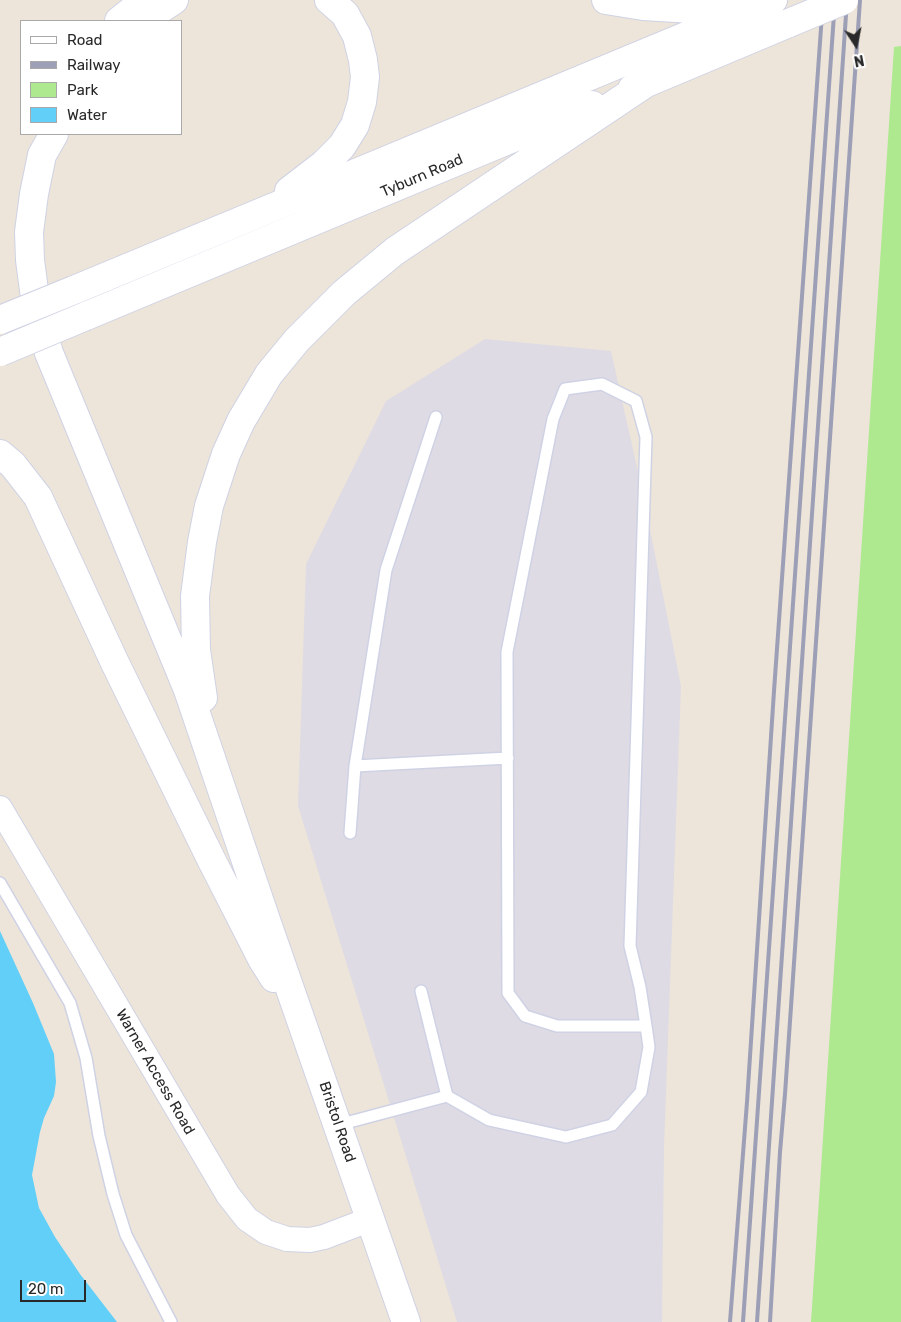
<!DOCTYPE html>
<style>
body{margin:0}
#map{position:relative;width:901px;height:1322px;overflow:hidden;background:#ede5d9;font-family:Rubik,sans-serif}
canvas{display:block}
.legend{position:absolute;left:20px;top:20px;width:162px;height:115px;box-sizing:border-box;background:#fff;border:1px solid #a9a9a9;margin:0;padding:6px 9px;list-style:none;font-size:15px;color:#292929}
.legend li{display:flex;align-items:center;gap:10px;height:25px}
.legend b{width:25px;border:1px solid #a9a9a9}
.north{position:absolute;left:831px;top:20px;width:50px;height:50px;-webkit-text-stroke:4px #fff;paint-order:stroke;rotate:169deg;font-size:14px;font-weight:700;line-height:20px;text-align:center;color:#292929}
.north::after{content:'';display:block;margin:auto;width:18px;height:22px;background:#292929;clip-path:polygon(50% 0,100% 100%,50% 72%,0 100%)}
.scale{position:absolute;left:20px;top:1280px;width:66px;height:22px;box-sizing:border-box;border:2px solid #292929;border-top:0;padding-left:6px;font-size:15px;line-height:18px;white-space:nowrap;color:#292929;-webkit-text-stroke:4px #fff;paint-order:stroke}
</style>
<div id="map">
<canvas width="901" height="1322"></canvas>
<ul class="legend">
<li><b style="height:6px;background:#fff"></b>Road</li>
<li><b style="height:6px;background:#9c9fb6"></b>Railway</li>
<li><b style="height:14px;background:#aee990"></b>Park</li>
<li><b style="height:14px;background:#62cff9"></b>Water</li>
</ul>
<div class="north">N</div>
<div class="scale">20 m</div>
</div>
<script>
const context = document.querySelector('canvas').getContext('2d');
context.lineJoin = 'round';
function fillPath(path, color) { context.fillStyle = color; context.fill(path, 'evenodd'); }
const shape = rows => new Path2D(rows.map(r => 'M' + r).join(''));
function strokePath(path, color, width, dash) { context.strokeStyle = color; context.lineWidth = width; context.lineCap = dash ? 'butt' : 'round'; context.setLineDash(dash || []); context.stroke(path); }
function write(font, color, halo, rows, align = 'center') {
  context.font = font + ' Rubik,sans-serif'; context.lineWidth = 4; context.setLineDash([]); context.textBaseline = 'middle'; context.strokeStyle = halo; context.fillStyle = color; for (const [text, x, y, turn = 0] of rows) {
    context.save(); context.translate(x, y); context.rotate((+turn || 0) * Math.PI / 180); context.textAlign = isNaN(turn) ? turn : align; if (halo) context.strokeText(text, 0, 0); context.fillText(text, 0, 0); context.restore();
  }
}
fillPath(shape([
 [485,339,611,351,643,494,681,686,664,1147,662,1322,457,1322,298,806,306,564,386,401]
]), '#dedbe4');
fillPath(shape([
 [901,46,901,1322,811,1322,894,47]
]), '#aee990');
fillPath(shape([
 [0,931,33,1003,54,1054,56,1082,54,1096,44,1118,40,1132,32,1175,39,1208,55,1237,80,1274,117,1322,0,1322]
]), '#62cff9');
const lane = shape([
 [355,766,508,758],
 [350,833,355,766,386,570,436,417],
 [0,883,70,1003,86,1058,99,1136,113,1194,126,1235,171,1322],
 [447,1096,489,1120,566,1137,612,1125,641,1092,649,1047,646,1026,640,987,630,946,646,437,636,401,602,384,565,389,553,419,507,652,508,993,525,1016,557,1026,646,1026],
 [338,1125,447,1096,421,991]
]);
const street = shape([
 [0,808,228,1195,247,1219,266,1232,287,1239,310,1240,324,1237,371,1219]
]);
const secondary = shape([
 [606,0,643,6,693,9,739,5],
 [119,21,145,0],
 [142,21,174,0],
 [632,89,789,23],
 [54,134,42,155,34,194,29,232,30,260,37,313,49,353,188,690,267,923,406,1322],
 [289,191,324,164,342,146,355,125,362,102,365,77,363,60,357,36,345,14,329,0],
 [74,290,773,0],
 [86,316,592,105],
 [0,454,13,465,38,497,115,663,211,859,262,959,274,978],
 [203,698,196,650,195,596,202,542,209,506,226,454,241,421,269,374,297,340,344,293,395,251,649,81]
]);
strokePath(lane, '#cfd2e4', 14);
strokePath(street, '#cfd2e4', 26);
strokePath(secondary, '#cfd2e4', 30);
strokePath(lane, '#fff', 11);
strokePath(street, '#fff', 24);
strokePath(secondary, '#fff', 28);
strokePath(shape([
 [730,1322,747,1102,774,691,823,0],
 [743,1322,835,0],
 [757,1322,847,0],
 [770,1322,780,1152,785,1094,860,0]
]), '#9c9fb6', 4);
const secondaryBridge = shape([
 [789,23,844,0],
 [0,320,74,290],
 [0,352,86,316]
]);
strokePath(secondaryBridge, '#cfd2e4', 30, []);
strokePath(secondaryBridge, '#fff', 28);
write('15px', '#292929', '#fff', [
 ["Tyburn Road",422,176,-23],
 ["Warner Access Road",155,1072,60],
 ["Bristol Road",337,1122,71]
]);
</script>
